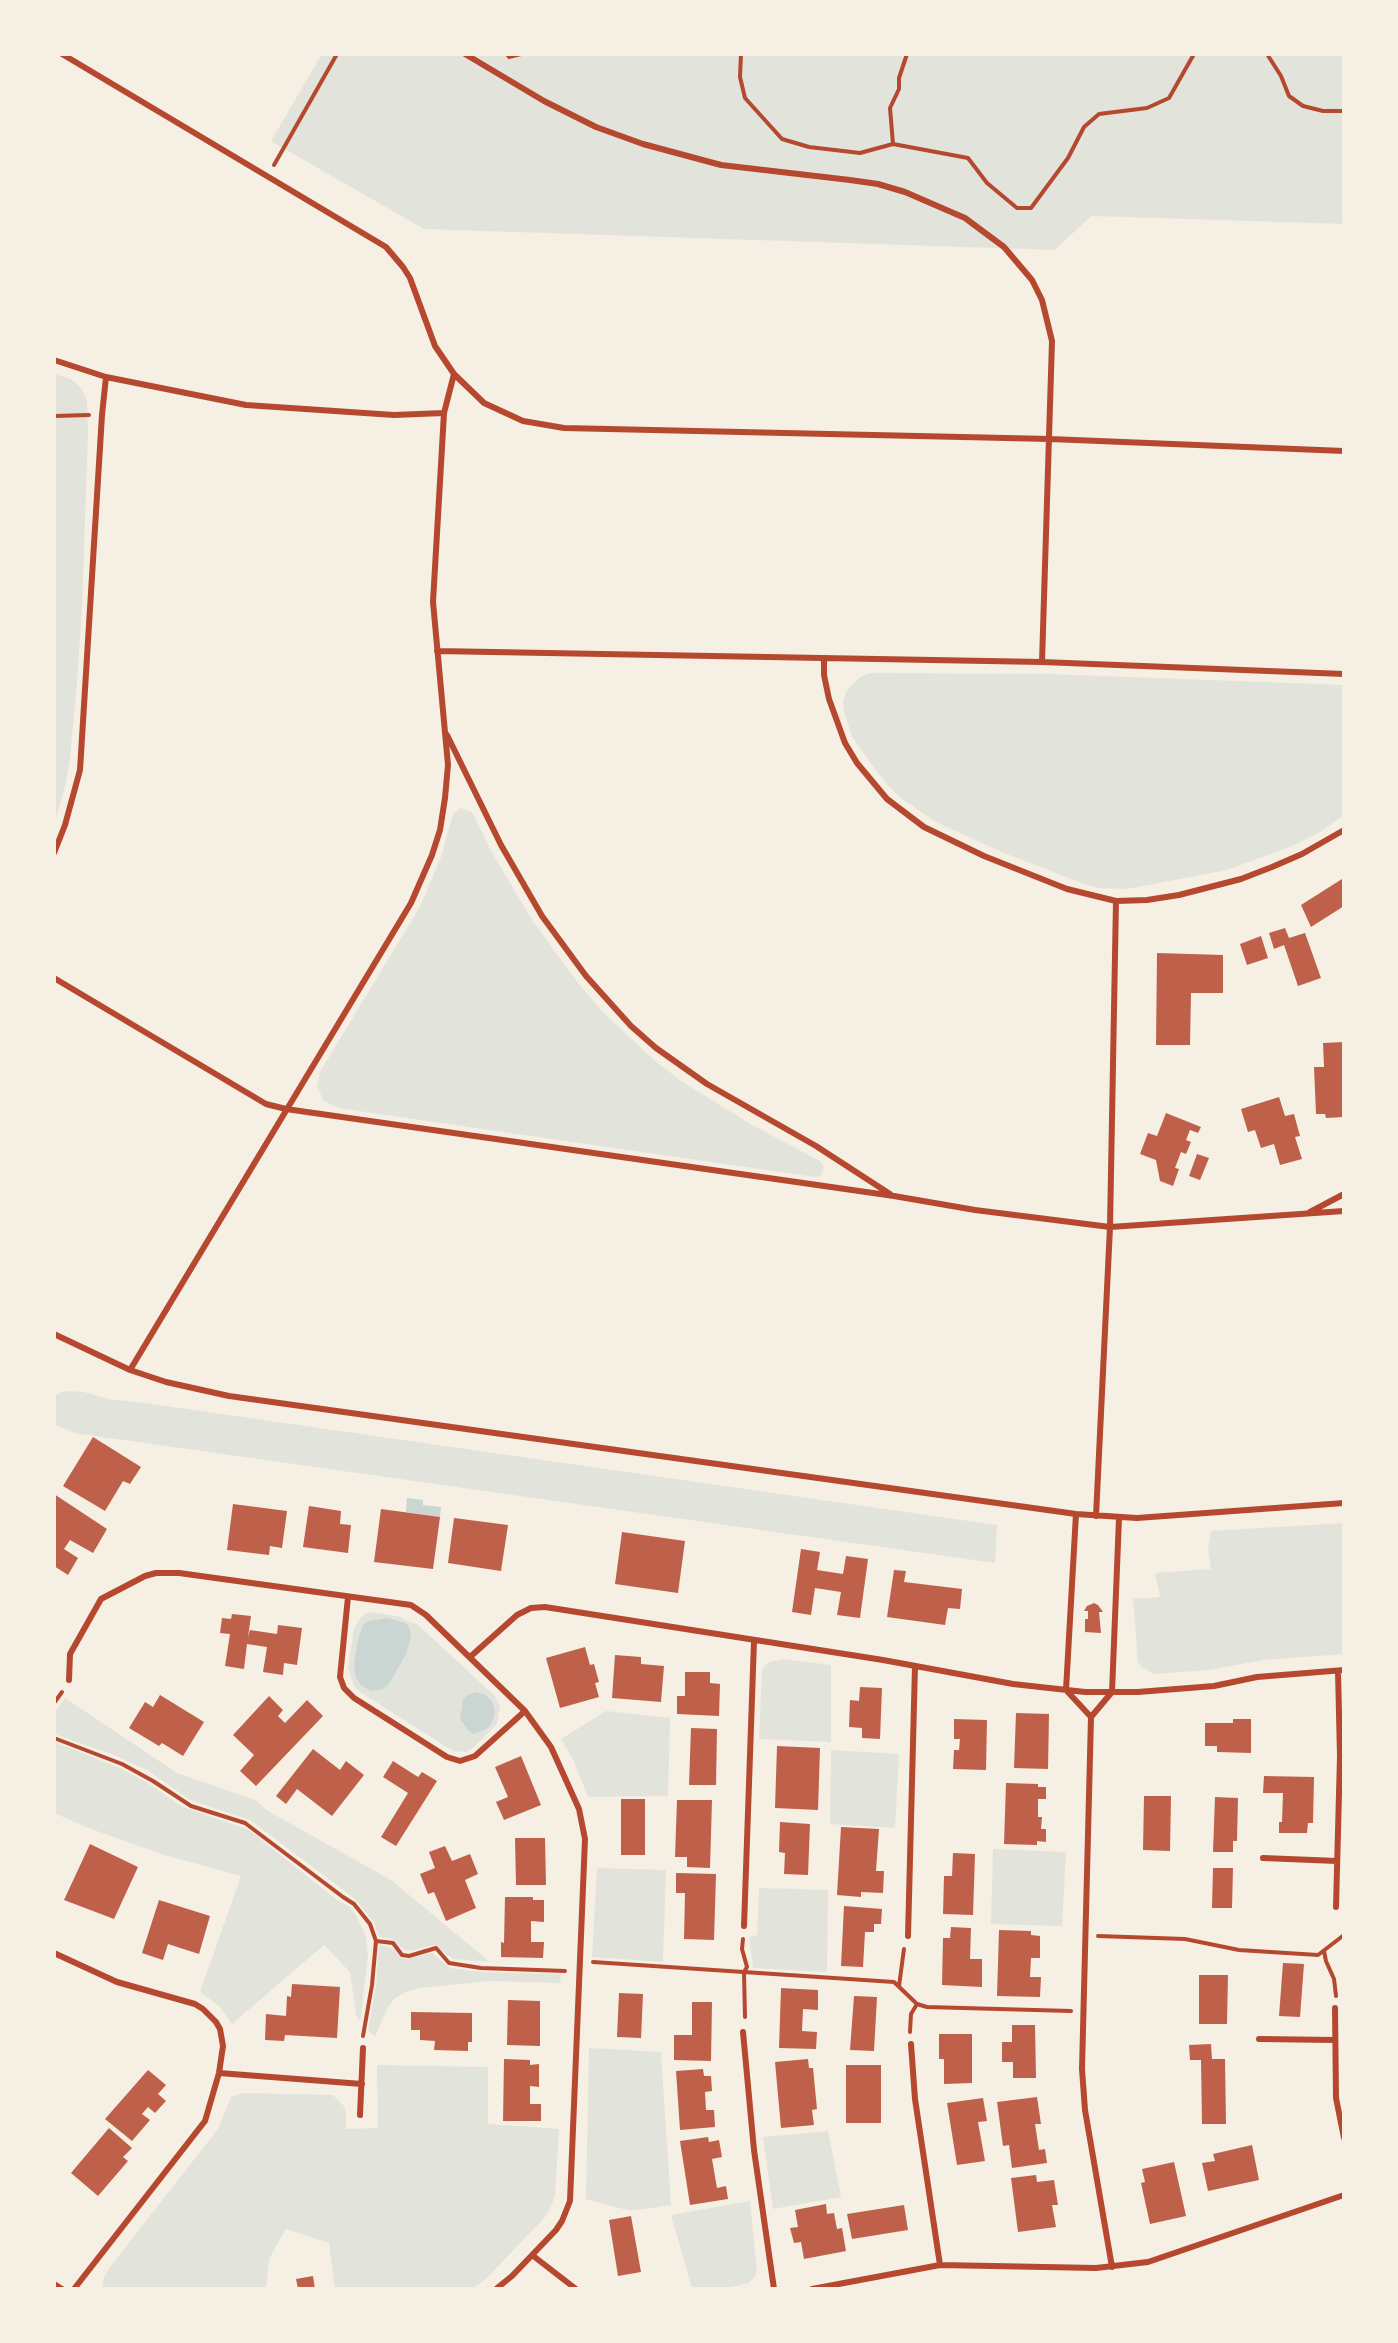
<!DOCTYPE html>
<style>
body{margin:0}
#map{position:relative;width:1398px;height:2343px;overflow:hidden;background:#f6efe4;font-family:"Archivo Narrow",sans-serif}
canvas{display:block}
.frame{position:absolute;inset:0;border:56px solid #f6efe4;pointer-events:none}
</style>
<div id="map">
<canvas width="1398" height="2343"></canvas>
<div class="frame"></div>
</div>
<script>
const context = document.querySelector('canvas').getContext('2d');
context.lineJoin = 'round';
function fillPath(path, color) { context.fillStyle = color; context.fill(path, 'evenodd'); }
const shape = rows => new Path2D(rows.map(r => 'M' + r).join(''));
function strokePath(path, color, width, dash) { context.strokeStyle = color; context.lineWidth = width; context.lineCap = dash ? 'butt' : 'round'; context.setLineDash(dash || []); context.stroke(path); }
fillPath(shape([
 [322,54,1344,54,1344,224,1091,216,1055,250,424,229,271,141],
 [54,374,71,379,81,388,87,401,88,433,82,608,77,683,70,758,65,787,54,824],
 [870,673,1049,674,1344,685,1344,815,1317,834,1290,847,1227,870,1127,889,1099,888,1087,885,1004,853,936,822,902,799,888,786,861,750,852,736,844,712,843,702,846,692,860,677],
 [461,808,472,812,490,849,532,920,578,983,604,1013,655,1061,683,1082,752,1125,820,1161,824,1168,820,1176,815,1177,338,1108,324,1101,317,1087,320,1072,421,905,441,857,453,814],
 [64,1391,84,1392,108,1399,145,1403,997,1525,995,1563,74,1433,54,1424,54,1396],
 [1344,1523,1344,1654,1263,1660,1210,1670,1155,1674,1143,1668,1138,1662,1133,1599,1160,1597,1155,1573,1211,1569,1208,1548,1211,1531],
 [369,1612,397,1616,418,1625,495,1696,500,1706,497,1724,473,1748,466,1752,453,1751,360,1692,354,1686,348,1668,354,1629,361,1617],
 [783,1659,831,1665,831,1742,759,1739,762,1669,769,1662],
 [65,1698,177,1773,255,1800,268,1811,391,1880,490,1962,453,1959,434,1945,409,1951,403,1949,392,1939,379,1937,374,1922,354,1898,250,1820,190,1800,147,1770,114,1755,54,1734,54,1713],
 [606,1711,670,1718,668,1796,588,1797,572,1757,561,1739],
 [54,1742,120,1768,151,1785,181,1806,249,1830,337,1900,350,1907,356,1915,366,1937,368,1957,360,2021,356,2015,350,1972,324,1945,232,2024,219,2006,200,1992,241,1876,164,1855,91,1829,54,1813],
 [831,1750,899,1754,895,1828,830,1824],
 [993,1849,1066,1852,1062,1926,991,1924],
 [597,1868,666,1870,663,1962,592,1957],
 [759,1888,828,1890,827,1972,753,1968,749,1937,757,1935],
 [379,1945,393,1948,400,1957,405,1959,432,1953,450,1968,482,1972,561,1974,560,1983,490,1981,419,1988,408,1991,395,1998,387,2009,375,2037,368,2031,376,1986],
 [589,2048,661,2052,671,2205,631,2211,586,2199],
 [377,2065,488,2067,488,2124,559,2129,555,2195,552,2204,545,2217,486,2279,472,2289,335,2289,329,2243,286,2229,269,2259,266,2289,102,2289,104,2278,110,2267,218,2129,231,2097,243,2093,333,2095,344,2106,346,2113,346,2129,378,2128],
 [828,2131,841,2197,773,2209,763,2137],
 [750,2201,757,2271,754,2278,748,2283,723,2289,692,2289,671,2215]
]), '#e2e4dc');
fillPath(shape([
 [407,1498,423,1500,423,1505,441,1507,440,1517,406,1512],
 [387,1618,406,1623,410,1629,411,1636,406,1654,389,1684,383,1689,371,1691,361,1685,355,1676,354,1664,358,1640,363,1625,368,1621],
 [475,1692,484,1694,492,1701,495,1710,493,1720,488,1728,474,1734,469,1731,460,1719,463,1700,466,1696]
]), '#c9d6d2');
fillPath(shape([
 [1342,879,1344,906,1311,927,1301,905],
 [1285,928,1289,938,1305,933,1321,978,1298,986,1284,945,1274,949,1269,933],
 [1261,936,1268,958,1247,965,1240,944],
 [1157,953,1223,955,1223,993,1191,993,1190,1045,1156,1045],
 [1344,1042,1344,1117,1326,1118,1325,1114,1316,1114,1314,1067,1324,1067,1323,1043],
 [1279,1097,1285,1116,1294,1114,1300,1136,1295,1137,1302,1159,1280,1165,1274,1144,1261,1148,1255,1130,1248,1132,1241,1109],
 [1166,1113,1201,1127,1198,1133,1190,1130,1186,1140,1191,1142,1186,1154,1181,1152,1175,1168,1179,1169,1173,1186,1160,1181,1156,1160,1140,1154,1148,1133,1157,1136],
 [1197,1154,1209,1158,1200,1180,1189,1176],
 [93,1437,141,1467,130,1484,123,1481,105,1511,63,1486],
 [54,1494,107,1529,93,1553,70,1540,64,1549,78,1558,68,1575,54,1566],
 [233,1504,287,1511,282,1548,270,1546,269,1555,227,1550],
 [309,1506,341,1511,340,1524,351,1525,348,1553,303,1547],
 [381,1509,440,1517,433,1569,374,1562],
 [454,1518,508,1525,501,1571,448,1563],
 [622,1532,685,1541,678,1593,615,1584],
 [801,1549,820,1552,817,1570,843,1574,846,1556,868,1559,860,1618,837,1615,841,1592,815,1588,811,1615,792,1612],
 [894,1570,906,1571,904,1582,962,1589,960,1609,948,1608,945,1625,887,1617],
 [1094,1603,1098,1605,1103,1612,1099,1612,1101,1633,1085,1632,1085,1619,1088,1619,1088,1611,1084,1611,1087,1606],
 [232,1614,251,1616,248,1637,250,1630,277,1634,278,1625,302,1628,297,1665,284,1663,283,1675,263,1672,267,1647,247,1644,244,1669,225,1666,230,1634,220,1633,222,1618,231,1619],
 [585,1647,590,1665,594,1664,599,1682,595,1683,599,1697,560,1708,546,1658],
 [615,1655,641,1657,641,1664,664,1666,661,1702,612,1698],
 [685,1672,710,1672,710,1683,720,1684,719,1716,677,1714,677,1696,685,1696],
 [860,1687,882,1688,880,1739,862,1738,862,1728,849,1727,850,1700,859,1701],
 [160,1695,204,1722,183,1756,162,1743,159,1746,129,1728,145,1702,153,1707],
 [269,1696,283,1710,278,1716,285,1723,307,1700,323,1716,256,1786,240,1771,254,1755,233,1735],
 [1016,1713,1049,1714,1048,1769,1014,1768],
 [954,1719,987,1720,986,1770,953,1769,954,1750,959,1750,960,1739,954,1739],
 [1233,1719,1251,1719,1251,1753,1217,1752,1217,1746,1205,1746,1205,1723,1233,1723],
 [691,1728,717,1729,716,1785,689,1785],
 [777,1746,820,1748,818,1810,775,1808],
 [313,1749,340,1770,346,1761,364,1775,332,1816,297,1789,286,1804,276,1796],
 [521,1756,541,1805,504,1820,496,1802,508,1797,495,1767],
 [393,1761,418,1777,422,1772,437,1781,396,1846,381,1837,408,1793,383,1777],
 [1264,1776,1314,1777,1313,1823,1308,1823,1307,1833,1279,1833,1279,1822,1282,1822,1283,1793,1263,1793],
 [1006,1783,1038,1784,1038,1787,1046,1787,1046,1799,1038,1799,1038,1817,1042,1817,1041,1829,1046,1829,1046,1842,1037,1841,1037,1845,1004,1844],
 [1144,1796,1171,1796,1170,1851,1143,1850],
 [1215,1797,1238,1798,1237,1841,1233,1841,1233,1852,1213,1852],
 [621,1799,645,1799,645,1855,621,1855],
 [677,1800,712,1800,710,1868,687,1867,687,1857,675,1857],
 [780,1822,810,1824,808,1875,784,1874,785,1853,779,1852],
 [841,1827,879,1829,876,1871,884,1871,883,1893,861,1892,861,1897,837,1895],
 [515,1838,545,1838,546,1885,516,1885],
 [90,1844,138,1867,114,1919,64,1900],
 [445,1846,452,1861,470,1854,478,1874,465,1880,476,1908,446,1921,434,1892,428,1894,420,1874,435,1868,429,1852],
 [953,1853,975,1854,973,1915,943,1914,944,1876,952,1876],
 [1213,1868,1233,1868,1232,1908,1212,1908],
 [676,1873,716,1874,714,1940,684,1939,685,1893,676,1893],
 [505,1897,533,1897,533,1900,544,1900,544,1922,531,1921,531,1942,544,1942,543,1958,501,1957,501,1942,504,1943],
 [159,1900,210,1916,199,1954,168,1944,163,1960,142,1953],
 [844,1906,882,1909,881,1924,874,1924,874,1932,865,1932,863,1967,841,1966],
 [951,1927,971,1928,970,1959,982,1959,982,1987,942,1985,943,1938,950,1938],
 [999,1930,1031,1931,1031,1935,1040,1936,1040,1958,1031,1958,1030,1977,1041,1977,1040,1997,997,1996],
 [1283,1963,1304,1964,1300,2017,1279,2016],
 [1199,1975,1228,1975,1227,2024,1199,2024],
 [292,1984,340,1987,337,2038,285,2035,284,2041,265,2040,266,2014,286,2016,287,1996,291,1997],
 [781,1988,818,1990,818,2010,803,2009,802,2031,817,2032,816,2049,779,2048],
 [619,1993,643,1994,641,2038,617,2037],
 [854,1996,877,1997,874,2051,850,2050],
 [508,2000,540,2001,540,2046,507,2045],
 [692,2002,712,2002,711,2061,674,2060,674,2035,692,2035],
 [411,2012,472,2013,472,2042,468,2042,468,2051,434,2050,435,2041,420,2040,420,2030,411,2030],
 [1012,2025,1035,2025,1036,2078,1013,2078,1013,2062,1002,2062,1002,2042,1012,2042],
 [939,2034,972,2034,972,2083,944,2084,944,2059,939,2059],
 [1211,2044,1212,2059,1225,2059,1226,2124,1202,2124,1201,2060,1190,2060,1189,2045],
 [504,2059,530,2060,530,2065,539,2064,539,2087,530,2086,530,2104,541,2104,541,2121,503,2121],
 [808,2059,809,2068,813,2068,817,2109,812,2110,814,2125,781,2128,775,2062],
 [846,2065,881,2065,881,2123,846,2123],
 [703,2069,704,2076,711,2076,712,2091,705,2092,706,2110,714,2110,715,2127,680,2130,676,2071],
 [148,2070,166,2085,158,2094,166,2101,155,2113,148,2107,142,2114,150,2120,132,2141,105,2119],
 [1037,2097,1041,2124,1035,2124,1039,2150,1045,2149,1047,2163,1012,2168,1009,2145,1003,2146,997,2102],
 [983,2098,987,2121,978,2122,985,2161,957,2165,947,2103],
 [109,2128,132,2148,123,2157,128,2161,98,2196,71,2173],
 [708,2137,709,2142,719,2140,722,2157,712,2159,717,2188,726,2186,728,2199,690,2205,680,2141],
 [1252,2145,1259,2180,1208,2191,1202,2163,1215,2161,1213,2154],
 [1174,2162,1186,2216,1150,2224,1141,2183,1145,2182,1142,2169],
 [1036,2175,1037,2182,1054,2180,1058,2205,1052,2205,1056,2227,1018,2232,1011,2178],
 [826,2204,827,2214,834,2213,837,2229,842,2228,846,2251,804,2259,801,2242,794,2243,790,2228,798,2227,795,2210],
 [904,2205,908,2230,852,2239,847,2214],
 [631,2216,641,2272,618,2276,609,2220],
 [313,2276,315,2289,298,2289,296,2279]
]), '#bf614a');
strokePath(shape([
 [507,54,509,57,521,54],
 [741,54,740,77,745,98,782,139,809,147,860,153,893,144,968,158,987,183,1017,208,1031,208,1068,158,1084,127,1099,114,1147,108,1169,98,1194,54],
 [1267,54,1281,76,1289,96,1303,106,1323,111,1344,111],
 [893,144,890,108,899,89,899,78,907,54],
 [274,165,337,54],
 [54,416,89,415],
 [54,1703,62,1692],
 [54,1738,122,1764,153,1781,191,1806,245,1823,343,1897,354,1904,370,1924,376,1941,372,1985,363,2036],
 [1098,1936,1185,1939,1239,1950,1318,1955,1344,1935],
 [743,1939,742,1949,747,1967,744,1972,745,2017],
 [376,1941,393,1943,402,1955,409,1956,436,1948,449,1963,481,1968,565,1971],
 [1324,1951,1326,1961,1334,1979,1336,1996],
 [593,1962,894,1982,917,2004,927,2007,1071,2011],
 [899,1986,904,1949],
 [910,2032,911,2014,917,2004]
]), '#b5482f', 4);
strokePath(shape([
 [62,54,386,247,403,267,410,278,435,346,454,374,484,403,523,421,564,428,1050,439,1344,451],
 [465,54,544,101,596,127,643,144,721,165,850,180,878,184,905,192,965,218,1004,247,1032,280,1042,300,1052,341,1042,662],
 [54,360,106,377,246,405,394,415,444,413],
 [437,651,1042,662,1344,674],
 [824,658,824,675,829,699,845,743,857,763,887,799,924,827,984,856,1067,889,1116,901,1147,900,1179,895,1241,879,1272,867,1302,854,1344,830],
 [447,735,501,845,542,916,586,976,631,1026,656,1048,707,1084,816,1146,890,1194],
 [54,853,65,825,80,770,102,415,106,377],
 [54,978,266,1104,286,1109,894,1196,975,1210,1110,1227,1344,1211],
 [1310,1212,1344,1194],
 [54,1334,130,1370,166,1382,229,1396,1076,1514,1137,1518,1344,1503],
 [130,1370,411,903,432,855,440,830,445,798,448,765,433,602,444,413,454,374],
 [1076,1514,1066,1690,1091,1717],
 [1096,1516,1110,1227,1116,901],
 [348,1597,340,1677,344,1688,354,1698,447,1757,460,1761,475,1756,525,1711],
 [470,1657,517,1615,531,1608,545,1607,883,1660,1013,1684,1085,1692,1138,1692,1214,1686,1257,1677,1344,1670],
 [69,1680,70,1654,101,1599,145,1576,156,1573,179,1573,411,1605,426,1615,525,1711,551,1747,579,1809,585,1839,570,2201,562,2221,556,2230,512,2276,496,2289],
 [1263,1858,1337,1861],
 [1336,1907,1340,1756,1338,1671],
 [744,1926,754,1641],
 [908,1936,915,1666],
 [54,1953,117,1982,195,2004,203,2009,216,2022,220,2029,223,2046,219,2073,205,2121,74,2289],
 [1335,2008,1336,2098,1344,2138],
 [743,2032,754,2150,774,2289],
 [1259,2039,1335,2040],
 [911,2044,915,2099,940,2265],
 [219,2073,362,2084],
 [360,2115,363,2048],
 [532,2255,576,2289],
 [1112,2267,1085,2110,1082,2069,1091,1717,1112,1692,1119,1518],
 [54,2284,62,2289],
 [812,2289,940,2265,1096,2268,1148,2262,1344,2195]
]), '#b5482f', 6);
</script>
